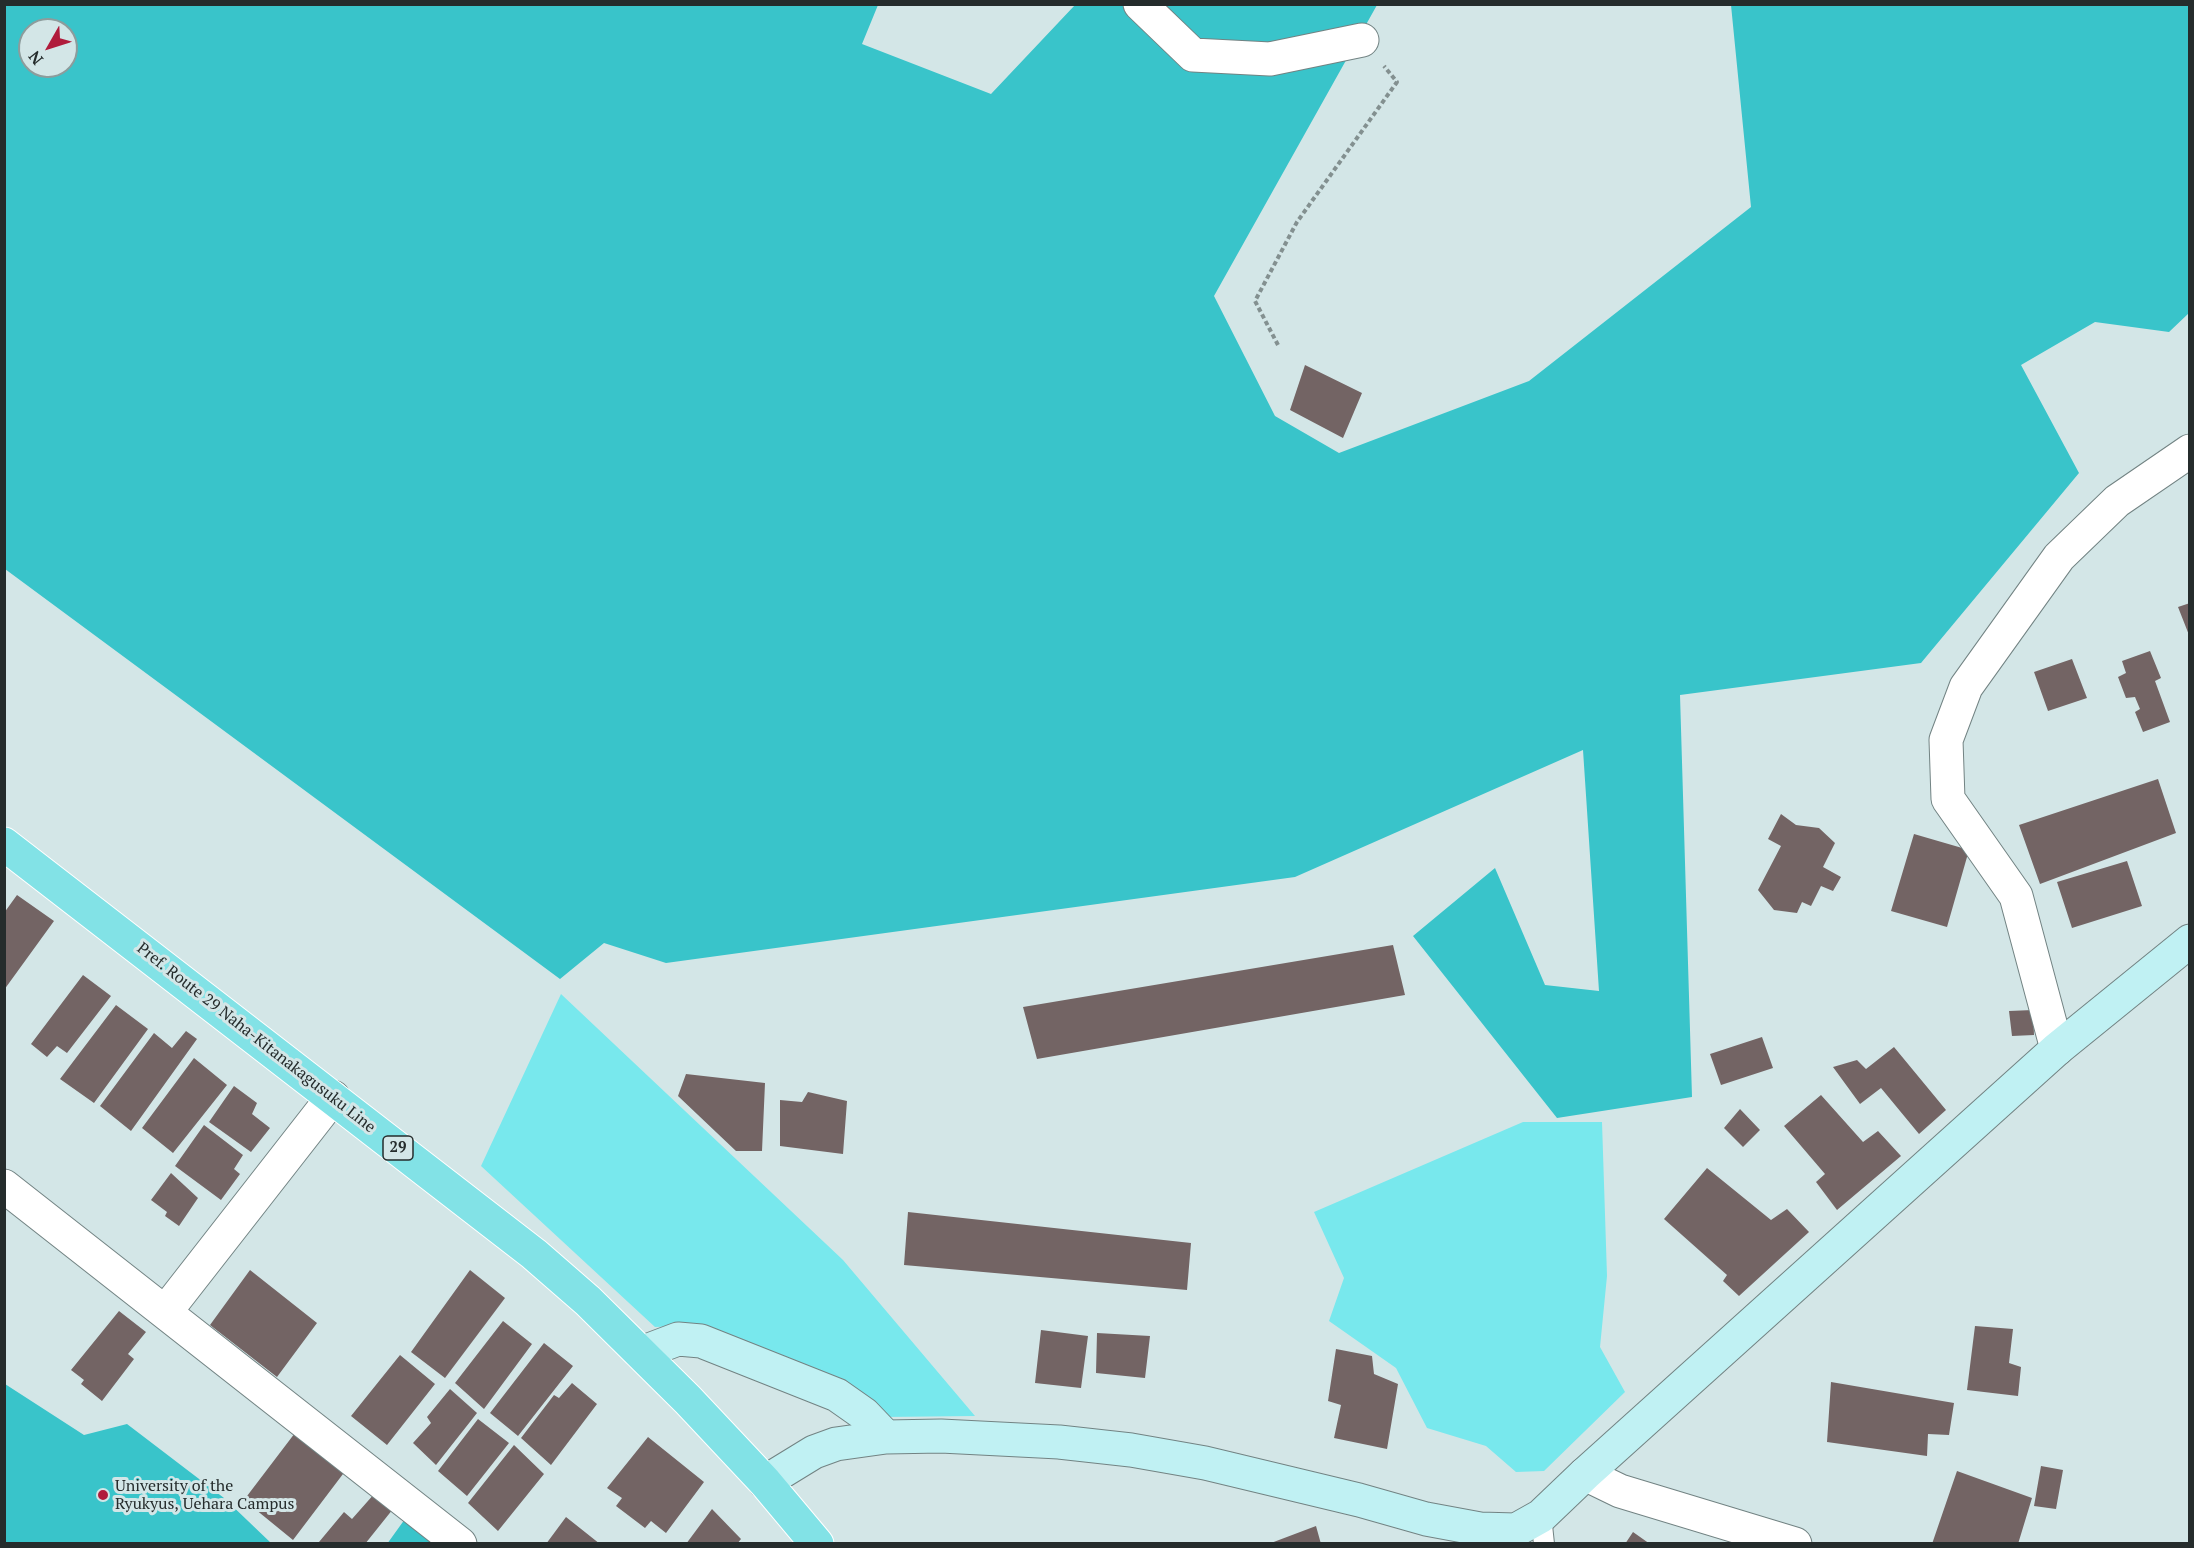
<!DOCTYPE html>
<style>
body{margin:0}
#map{position:relative;width:2194px;height:1548px;overflow:hidden;background:#d3e6e7;font-family:"PT Serif",serif}
canvas{display:block}
.frame{position:absolute;inset:0;border:6px solid #252c2c;pointer-events:none}
.north{position:absolute;left:18px;top:18px;width:60px;height:60px;box-sizing:border-box;background:#d3e6e7;border:2px solid #8d9c9c;border-radius:50%;rotate:231deg;font-size:16px;font-weight:700;line-height:24px;text-align:center;color:#252c2c}
.north::after{content:'';display:block;margin:auto;width:21px;height:27px;background:#b01c3c;clip-path:polygon(50% 0,100% 100%,50% 72%,0 100%)}
</style>
<div id="map">
<canvas width="2194" height="1548"></canvas>
<div class="frame"></div>
<div class="north">N</div>
</div>
<script>
const context = document.querySelector('canvas').getContext('2d');
context.lineJoin = 'round';
function fillPath(path, color) { context.fillStyle = color; context.fill(path, 'evenodd'); }
const shape = rows => new Path2D(rows.map(r => 'M' + r).join(''));
function strokePath(path, color, width, dash) { context.strokeStyle = color; context.lineWidth = width; context.lineCap = dash ? 'butt' : 'round'; context.setLineDash(dash || []); context.stroke(path); }
function write(font, color, halo, rows, align = 'center') {
  context.font = font + ' "PT Serif",serif'; context.lineWidth = 6; context.setLineDash([]); context.textBaseline = 'middle'; context.strokeStyle = halo; context.fillStyle = color; for (const [text, x, y, turn = 0] of rows) {
    context.save(); context.translate(x, y); context.rotate((+turn || 0) * Math.PI / 180); context.textAlign = isNaN(turn) ? turn : align; if (halo) context.strokeText(text, 0, 0); context.fillText(text, 0, 0); context.restore();
  }
}
fillPath(shape([
 [561,994,843,1260,975,1416,883,1417,841,1379,705,1325,655,1327,481,1166],
 [1523,1122,1602,1122,1607,1276,1600,1347,1625,1392,1544,1471,1516,1472,1486,1446,1427,1428,1396,1368,1329,1321,1344,1278,1314,1212]
]), '#78e8ed');
fillPath(shape([
 [5,5,878,5,862,44,991,94,1075,5,1377,5,1214,296,1275,416,1339,453,1529,381,1751,207,1731,5,2189,5,2189,313,2169,332,2095,322,2021,365,2079,473,1921,663,1680,695,1692,1097,1557,1118,1413,936,1495,868,1545,985,1599,991,1583,750,1295,877,666,963,604,943,560,979,5,569],
 [30,30,66,30,66,66,30,66],
 [5,1384,84,1435,127,1424,224,1498,271,1543,5,1543],
 [405,1519,444,1544,387,1544]
]), '#39c4ca');
fillPath(shape([
 [1305,365,1362,393,1343,438,1290,410],
 [2190,603,2190,635,2189,635,2178,607],
 [2150,651,2161,678,2155,681,2170,722,2143,732,2135,712,2140,709,2135,697,2126,698,2118,677,2126,673,2122,661],
 [2072,659,2087,698,2048,711,2034,672],
 [2158,779,2176,833,2040,884,2019,825],
 [1781,814,1796,825,1819,828,1835,843,1823,867,1841,877,1833,891,1821,886,1811,906,1802,902,1797,913,1774,910,1758,890,1781,846,1768,839],
 [1914,834,1969,850,1947,927,1891,911],
 [2127,861,2142,906,2072,928,2057,882],
 [17,895,54,921,4,990,4,913],
 [1393,945,1405,995,1037,1059,1023,1007],
 [83,975,111,996,67,1053,57,1046,47,1057,31,1044],
 [116,1005,148,1029,94,1103,60,1079],
 [2033,1010,2034,1035,2012,1036,2009,1011],
 [186,1031,197,1039,131,1131,100,1106,154,1033,172,1048],
 [1762,1037,1773,1068,1721,1085,1710,1054],
 [1894,1047,1946,1110,1919,1134,1881,1088,1860,1104,1833,1067,1857,1060,1866,1069],
 [194,1058,227,1085,173,1153,142,1128],
 [686,1074,765,1083,762,1151,736,1151,678,1096],
 [234,1086,257,1103,252,1114,270,1128,251,1152,209,1122],
 [808,1092,847,1101,843,1154,780,1146,780,1100,802,1102],
 [1821,1095,1863,1142,1878,1131,1901,1156,1837,1210,1816,1182,1825,1174,1784,1126],
 [1740,1109,1760,1130,1743,1147,1724,1128],
 [204,1125,243,1155,234,1169,240,1174,221,1200,175,1166],
 [1707,1168,1771,1220,1787,1209,1809,1232,1739,1296,1723,1281,1727,1275,1664,1219],
 [171,1173,198,1198,179,1226,165,1216,167,1212,151,1200],
 [908,1212,1191,1243,1187,1290,904,1265],
 [250,1270,317,1323,277,1377,210,1325],
 [470,1270,505,1298,445,1378,411,1352],
 [119,1311,146,1332,128,1354,134,1359,102,1401,81,1384,84,1380,71,1370],
 [503,1321,532,1344,484,1409,455,1383],
 [1975,1326,2013,1329,2009,1363,2021,1367,2018,1396,1967,1390],
 [1041,1330,1088,1336,1081,1388,1035,1383],
 [1097,1333,1150,1336,1145,1378,1096,1373],
 [544,1343,573,1366,518,1436,490,1413],
 [1336,1349,1372,1356,1374,1374,1398,1384,1387,1449,1334,1438,1341,1405,1328,1401],
 [400,1355,435,1384,387,1445,351,1416],
 [1831,1382,1954,1403,1949,1435,1928,1434,1927,1456,1827,1442],
 [572,1383,597,1404,551,1465,521,1438,554,1395,559,1398],
 [450,1389,477,1413,436,1465,413,1443,431,1423,427,1417],
 [478,1419,509,1443,467,1496,438,1471],
 [298,1429,346,1470,293,1540,244,1500],
 [648,1437,704,1482,666,1533,651,1521,645,1528,616,1506,622,1498,607,1488],
 [514,1445,544,1474,498,1531,468,1503],
 [2041,1466,2063,1470,2056,1509,2034,1506],
 [1957,1471,2032,1498,2018,1544,1932,1544],
 [375,1493,393,1509,365,1544,319,1542,344,1512,352,1519],
 [712,1509,741,1539,737,1544,686,1544],
 [566,1517,600,1544,546,1544],
 [1316,1526,1321,1544,1271,1544,1271,1543],
 [1633,1532,1650,1544,1625,1544]
]), '#736464');
const lane = shape([
 [1541,1516,1544,1544]
]);
const street = shape([
 [1140,4,1193,55,1270,59,1362,40],
 [2057,1049,2016,896,1948,799,1946,740,1966,687,2059,557,2117,501,2190,451],
 [4,1186,460,1544],
 [166,1311,333,1097],
 [1585,1474,1620,1491,1795,1544]
]);
const secondary = shape([
 [641,1353,678,1339,701,1341,837,1395,864,1414,886,1437],
 [765,1482,814,1452,836,1444,886,1437,941,1436,1059,1442,1131,1450,1205,1463,1359,1500,1426,1519,1480,1529,1516,1530,1541,1516,1585,1474,2057,1049,2190,941]
]);
const primary = shape([
 [4,844,534,1254,588,1301,688,1400,765,1482,817,1544]
]);
strokePath(lane, '#728383', 22);
strokePath(street, '#728383', 35);
strokePath(secondary, '#728383', 35);
strokePath(primary, '#fff', 35);
strokePath(shape([
 [1278,345,1255,301,1297,222,1397,82,1384,66]
]), '#839090', 4, [4.5, 3]);
strokePath(lane, '#fff', 20);
strokePath(street, '#fff', 33);
strokePath(secondary, '#c0f1f3', 33);
strokePath(primary, '#82e2e6', 33);
for (const [x, y, r, color] of [
 [103,1495,6,"#b01c3c"]
]) { const dot = new Path2D(); dot.arc(x, y, r, 0, 2 * Math.PI); context.fillStyle = color; context.fill(dot); strokePath(dot, '#d3e6e7', 2); }
for (const [x, y, w] of [
 [398,1148,30]
]) { const box = new Path2D(); box.roundRect(x - w / 2, y - 12, w, 24, 4.5); context.fillStyle = '#d3e6e7'; context.fill(box); strokePath(box, '#252c2c', 1.5); }
write('bold 15px', '#252c2c', null, [
 ["29",398,1148]
]);
write('16px', '#252c2c', '#d3e6e7', [
 ["Pref. Route 29 Naha-Kitanakagusuku Line",256,1038,38]
]);
write('16px', '#252c2c', '#d3e6e7', [
 ["University of the",115,1486],
 ["Ryukyus, Uehara Campus",115,1504]
], 'left');
</script>
